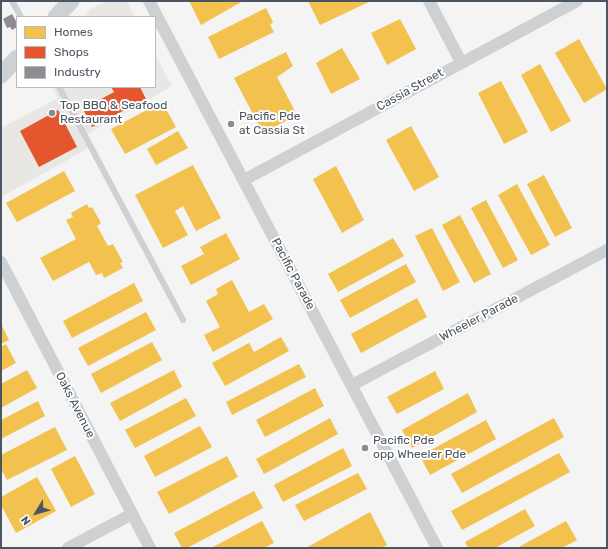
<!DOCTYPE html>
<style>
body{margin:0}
#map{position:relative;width:608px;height:549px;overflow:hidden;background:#f4f4f4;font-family:Rubik,sans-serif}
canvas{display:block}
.frame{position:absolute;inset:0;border:2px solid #4a5661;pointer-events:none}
.legend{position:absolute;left:16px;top:16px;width:140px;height:72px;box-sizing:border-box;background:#fff;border:1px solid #b7bbc0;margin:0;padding:5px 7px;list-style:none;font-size:12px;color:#4a5661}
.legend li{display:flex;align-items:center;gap:8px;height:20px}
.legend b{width:20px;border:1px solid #b7bbc0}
.north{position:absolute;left:16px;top:493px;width:40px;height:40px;-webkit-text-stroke:3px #fff;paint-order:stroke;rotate:233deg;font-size:11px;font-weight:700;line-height:16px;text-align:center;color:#4a5661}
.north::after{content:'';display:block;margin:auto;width:14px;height:18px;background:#4a5661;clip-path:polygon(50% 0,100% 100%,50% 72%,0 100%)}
</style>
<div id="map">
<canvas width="608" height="549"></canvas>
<div class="frame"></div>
<ul class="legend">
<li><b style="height:11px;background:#f2c14e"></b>Homes</li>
<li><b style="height:11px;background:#e4572e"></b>Shops</li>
<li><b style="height:11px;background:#8d8d92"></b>Industry</li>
</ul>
<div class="north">N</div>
</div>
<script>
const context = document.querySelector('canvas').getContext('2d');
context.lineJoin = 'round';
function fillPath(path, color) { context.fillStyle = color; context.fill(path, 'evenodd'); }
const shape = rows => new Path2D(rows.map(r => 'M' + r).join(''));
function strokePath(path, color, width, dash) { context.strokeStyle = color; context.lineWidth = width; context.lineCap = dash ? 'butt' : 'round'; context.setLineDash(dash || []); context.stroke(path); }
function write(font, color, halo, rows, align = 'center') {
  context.font = font + ' Rubik,sans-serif'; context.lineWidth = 4; context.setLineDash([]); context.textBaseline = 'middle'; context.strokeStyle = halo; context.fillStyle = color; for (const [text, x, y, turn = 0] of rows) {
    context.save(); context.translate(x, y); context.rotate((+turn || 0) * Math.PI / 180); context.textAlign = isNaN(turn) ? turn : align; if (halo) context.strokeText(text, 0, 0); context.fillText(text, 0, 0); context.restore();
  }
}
fillPath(shape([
 [106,1,127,1,135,17,83,17,91,9],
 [155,54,172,86,88,134,87,149,1,197,1,128,58,98,52,87,155,87]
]), '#e8e7e3');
fillPath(shape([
 [189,1,243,1,201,25],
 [308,1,371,1,320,25],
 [266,8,273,22,270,25,274,32,219,59,208,37],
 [400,19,416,49,387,65,371,33],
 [579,39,607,89,584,103,555,53],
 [342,48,360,79,331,94,316,63],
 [286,52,293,66,277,77,297,115,263,133,234,78],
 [540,64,571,121,551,132,521,75],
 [501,81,528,132,504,144,478,93],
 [162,102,176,127,125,154,111,129],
 [411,126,439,177,414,191,386,140],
 [178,131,188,148,156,165,147,149],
 [193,165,221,218,196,231,183,206,175,211,188,235,163,248,135,195],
 [336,166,364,220,342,233,313,179],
 [64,171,75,191,17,222,6,203],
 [544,175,572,228,555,237,527,184],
 [517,184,550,245,531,255,498,195],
 [486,200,518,260,503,268,471,208],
 [87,204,89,208,92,207,101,223,97,226,108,246,113,244,123,262,120,263,123,268,104,278,102,273,96,275,89,262,53,281,40,258,76,239,66,220,73,217,71,213],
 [460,215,491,274,474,283,442,225],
 [432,228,460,282,443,291,415,236],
 [226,233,240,259,191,285,181,266,204,254,200,247],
 [393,238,404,256,338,292,328,274],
 [406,264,416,282,350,318,340,300],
 [232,280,249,312,264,304,273,319,213,352,204,335,220,327,206,301,218,294,216,289],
 [134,283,143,301,72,338,63,321],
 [417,298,427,317,361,353,351,334],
 [146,312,156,330,88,366,78,348],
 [1,324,9,340,1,344],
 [281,337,289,351,225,386,212,363,249,343,254,352],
 [152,342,162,360,101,393,91,374],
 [6,344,16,363,1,371,1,347],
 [299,364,306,377,232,415,226,402],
 [27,370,37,388,1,408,1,384],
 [174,370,182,387,120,421,110,403],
 [435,371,444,389,397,414,387,397],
 [315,388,324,406,265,437,256,420],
 [468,393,477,412,412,448,402,430],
 [186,398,196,416,135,448,125,430],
 [38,401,45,416,1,439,1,420],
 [330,418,338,434,264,474,256,459],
 [554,418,564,437,462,493,451,474],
 [486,420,496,439,430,475,420,456],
 [200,426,212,447,155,477,144,456],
 [55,427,67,450,7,480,1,469,1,455],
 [343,448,352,466,283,502,274,485],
 [559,453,570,472,462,530,451,511],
 [75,456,95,494,71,507,51,469],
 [227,456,238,477,169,514,157,492],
 [358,473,367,489,304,521,295,505],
 [37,477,56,511,16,533,1,505,1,497],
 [254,491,263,508,187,548,182,548,174,533],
 [525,509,535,526,495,548,468,548,465,542],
 [370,512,387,545,381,548,306,548],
 [262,521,274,543,264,548,211,548],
 [566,521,577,540,562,548,517,548]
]), '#f2c14e');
fillPath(shape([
 [111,87,140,87,146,99,92,127,83,109,114,92],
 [58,110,77,147,39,167,20,131]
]), '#e4572e');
fillPath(shape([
 [12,14,17,23,17,27,12,30,10,27,7,28,3,19]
]), '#8d8d92');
strokePath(shape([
 [12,1,21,17],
 [59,87,183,320]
]), '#ced0d2', 6);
strokePath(shape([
 [149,1,437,548],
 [429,1,461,62],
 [244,180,577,1],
 [1,262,150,548],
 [352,385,607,250],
 [68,548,132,514]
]), '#ced0d2', 12);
strokePath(shape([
 [56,17,71,1],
 [1,75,17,58]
]), '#ced0d4', 17);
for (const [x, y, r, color] of [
 [52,113,4,"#868d94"],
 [231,124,4,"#868d94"],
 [365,448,4,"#868d94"]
]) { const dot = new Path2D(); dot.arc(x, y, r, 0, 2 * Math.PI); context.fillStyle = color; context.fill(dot); strokePath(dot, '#fff', 1.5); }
write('12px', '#4a5661', '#fff', [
 ["Cassia Street",410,90,-29],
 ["Pacific Parade",293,274,62],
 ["Wheeler Parade",479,318,-28],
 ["Oaks Avenue",75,405,63]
]);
write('12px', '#4a5661', '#fff', [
 ["Top BBQ & Seafood",60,106],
 ["Restaurant",60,120],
 ["Pacific Pde",239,117],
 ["at Cassia St",239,131],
 ["Pacific Pde",373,441],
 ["opp Wheeler Pde",373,455]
], 'left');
</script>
